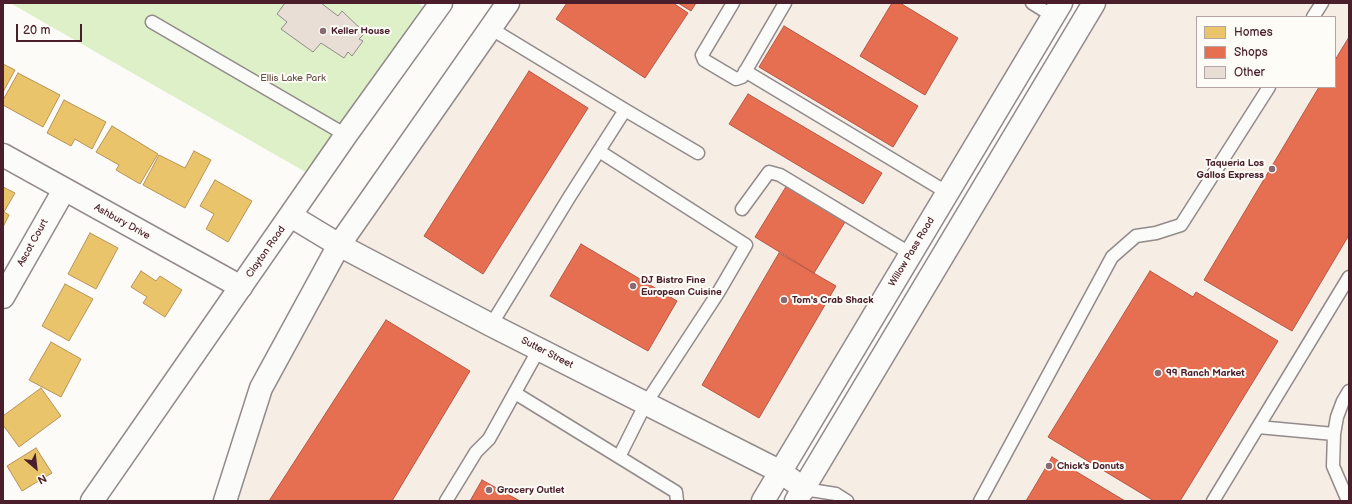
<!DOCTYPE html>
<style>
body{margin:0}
#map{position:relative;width:1352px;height:504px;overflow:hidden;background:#fcfbf8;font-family:"Balsamiq Sans",sans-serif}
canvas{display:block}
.frame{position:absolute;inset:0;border:4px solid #4a1f2b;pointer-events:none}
.legend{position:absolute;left:1196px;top:16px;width:140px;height:72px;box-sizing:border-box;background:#fdfcf7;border:1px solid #b5a4a5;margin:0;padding:5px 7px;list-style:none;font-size:12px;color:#4a1f2b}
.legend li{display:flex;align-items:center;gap:8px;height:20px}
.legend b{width:20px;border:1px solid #b5a4a5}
.north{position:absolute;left:16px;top:448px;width:40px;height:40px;-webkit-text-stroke:3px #fdfcf7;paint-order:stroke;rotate:152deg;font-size:11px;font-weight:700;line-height:16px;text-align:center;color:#4a1f2b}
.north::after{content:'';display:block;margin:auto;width:14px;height:18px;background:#4a1f2b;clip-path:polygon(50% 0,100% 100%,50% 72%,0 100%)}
.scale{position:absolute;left:16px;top:24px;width:66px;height:18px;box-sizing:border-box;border:2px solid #4a1f2b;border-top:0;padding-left:5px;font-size:12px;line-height:14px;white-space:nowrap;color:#4a1f2b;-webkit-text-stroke:3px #fdfcf7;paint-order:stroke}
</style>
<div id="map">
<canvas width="1352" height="504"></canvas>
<div class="frame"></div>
<ul class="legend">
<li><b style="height:11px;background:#e9c46a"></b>Homes</li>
<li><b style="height:11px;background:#e76f51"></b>Shops</li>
<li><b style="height:11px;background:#e8ded6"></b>Other</li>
</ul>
<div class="north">N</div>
<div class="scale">20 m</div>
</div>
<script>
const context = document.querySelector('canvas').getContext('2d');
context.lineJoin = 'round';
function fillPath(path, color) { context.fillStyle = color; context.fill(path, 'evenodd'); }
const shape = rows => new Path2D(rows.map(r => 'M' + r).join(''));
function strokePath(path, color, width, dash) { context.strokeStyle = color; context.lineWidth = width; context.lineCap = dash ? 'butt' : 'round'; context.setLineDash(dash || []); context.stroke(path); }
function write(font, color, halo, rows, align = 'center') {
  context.font = font + ' "Balsamiq Sans",sans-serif'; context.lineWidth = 4; context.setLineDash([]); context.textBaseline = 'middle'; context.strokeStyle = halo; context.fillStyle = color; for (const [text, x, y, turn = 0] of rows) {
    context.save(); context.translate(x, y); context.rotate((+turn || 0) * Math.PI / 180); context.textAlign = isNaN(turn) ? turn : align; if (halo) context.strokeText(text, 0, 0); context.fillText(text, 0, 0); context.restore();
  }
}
fillPath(shape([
 [508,3,1061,3,763,501,225,501,261,388,339,245],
 [1091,3,1349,3,1349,501,789,501],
 [1197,17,1335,17,1335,87,1197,87]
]), '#f6eee5');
fillPath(shape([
 [10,3,418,3,433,14,316,178]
]), '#def0c8');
const homes = shape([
 [3,64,15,70,3,92,3,64],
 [18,73,60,95,43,127,3,105,3,100,18,73],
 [64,100,106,122,92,149,75,139,71,146,47,133,64,100],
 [112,126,158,154,140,184,116,170,119,165,96,152,112,126],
 [194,151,211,160,185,208,143,185,159,155,185,168,194,151],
 [215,180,252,201,228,242,206,229,214,214,200,206,215,180],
 [3,187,15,193,4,212,9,215,3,227,3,187],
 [90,233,118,248,96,289,68,274,90,233],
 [141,271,156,281,160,276,182,290,165,317,143,303,147,297,131,287,141,271],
 [65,284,93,299,69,341,42,326,65,284],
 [51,342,81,359,61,397,29,380,51,342],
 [41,388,61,416,19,447,3,425,3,416,41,388],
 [36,448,52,473,22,491,7,466,36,448]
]);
fillPath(homes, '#e9c46a');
strokePath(homes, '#b99257', 1);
const shops = shape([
 [567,3,673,3,688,13,645,78,556,19,567,3],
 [678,3,696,3,691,11,678,3],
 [892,3,900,3,958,38,925,95,860,56,892,3],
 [784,26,918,106,893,147,759,67,784,26],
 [1349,37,1349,235,1292,331,1204,280,1319,87,1335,87,1335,60,1349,37],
 [529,71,588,108,483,274,424,236,529,71],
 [748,94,882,173,863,204,729,124,748,94],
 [787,185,845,222,814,273,755,237,787,185],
 [581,244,677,301,648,351,550,296,581,244],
 [779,253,836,286,759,418,702,385,779,253],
 [1150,271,1193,297,1196,292,1278,341,1180,501,1154,501,1048,437,1150,271],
 [386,320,470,371,392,501,269,501,386,320],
 [1052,457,1125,501,1026,501,1052,457],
 [482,480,520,501,470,501,482,480]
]);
fillPath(shops, '#e76f51');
strokePath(shops, '#b85746', 1);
const building = shape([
 [285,3,321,3,338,16,342,11,365,33,359,39,363,41,352,56,348,52,344,58,321,43,313,52,281,29,287,22,277,14,285,3]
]);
fillPath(building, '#e8ded6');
strokePath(building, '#928a8b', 1);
const service = shape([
 [733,3,702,55,704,60,736,79,742,77,785,3],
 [1032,3,1053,16],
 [1313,17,1322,3],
 [152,22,346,135],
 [490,28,625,110,570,196,491,325],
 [745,71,948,193],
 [625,110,698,153],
 [599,151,746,245,718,293,646,403,619,457],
 [742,209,769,172,780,175,911,254],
 [515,393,676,492,677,501],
 [1258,427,1334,434],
 [804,489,836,494,847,501],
 [446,501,476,452,489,439,539,349],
 [980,501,1112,257,1136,236,1156,233,1181,225,1269,87],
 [1213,501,1349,277],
 [1348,501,1333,466,1334,434,1337,417,1343,401,1349,391]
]);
const minor = shape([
 [3,155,241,287],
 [291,216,339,245,491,325,781,472,804,489],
 [3,297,64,190]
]);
const primary = shape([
 [92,501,346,135,441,3],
 [225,501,261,388,339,245,508,3],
 [763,501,1061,3],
 [796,501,1094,3]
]);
strokePath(service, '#928a8b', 15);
strokePath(minor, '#928a8b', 25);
strokePath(primary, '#928a8b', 25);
strokePath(service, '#fbfbf9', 12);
strokePath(minor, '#fbfbf9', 22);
strokePath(primary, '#fbfbf9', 22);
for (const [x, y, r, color] of [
 [323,31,4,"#886c73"],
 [1272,169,4,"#886c73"],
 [633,286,4,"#886c73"],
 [784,300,4,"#886c73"],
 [1158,373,4,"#886c73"],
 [1049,466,4,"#886c73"],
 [489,490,4,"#886c73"]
]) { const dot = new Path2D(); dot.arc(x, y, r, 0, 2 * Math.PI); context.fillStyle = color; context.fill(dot); strokePath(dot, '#fdfcf7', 1.5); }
write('bold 10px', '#4a1f2b', '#fdfcf7', [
 ["Keller House",331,31],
 ["Taqueria Los",1264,163,"right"],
 ["Gallos Express",1264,175,"right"],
 ["DJ Bistro Fine",641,280],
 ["European Cuisine",641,292],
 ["Tom's Crab Shack",792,300],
 ["99 Ranch Market",1166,373],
 ["Chick's Donuts",1057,466],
 ["Grocery Outlet",497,490]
], 'left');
write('10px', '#695148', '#fdfcf7', [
 ["Ellis Lake Park",293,78]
]);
write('10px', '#4a1f2b', '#fdfcf7', [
 ["Ashbury Drive",122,222,29],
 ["Ascot Court",33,243,-61],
 ["Clayton Road",266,252,-55],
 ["Willow Pass Road",912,252,-59],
 ["Sutter Street",547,353,27]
]);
</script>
